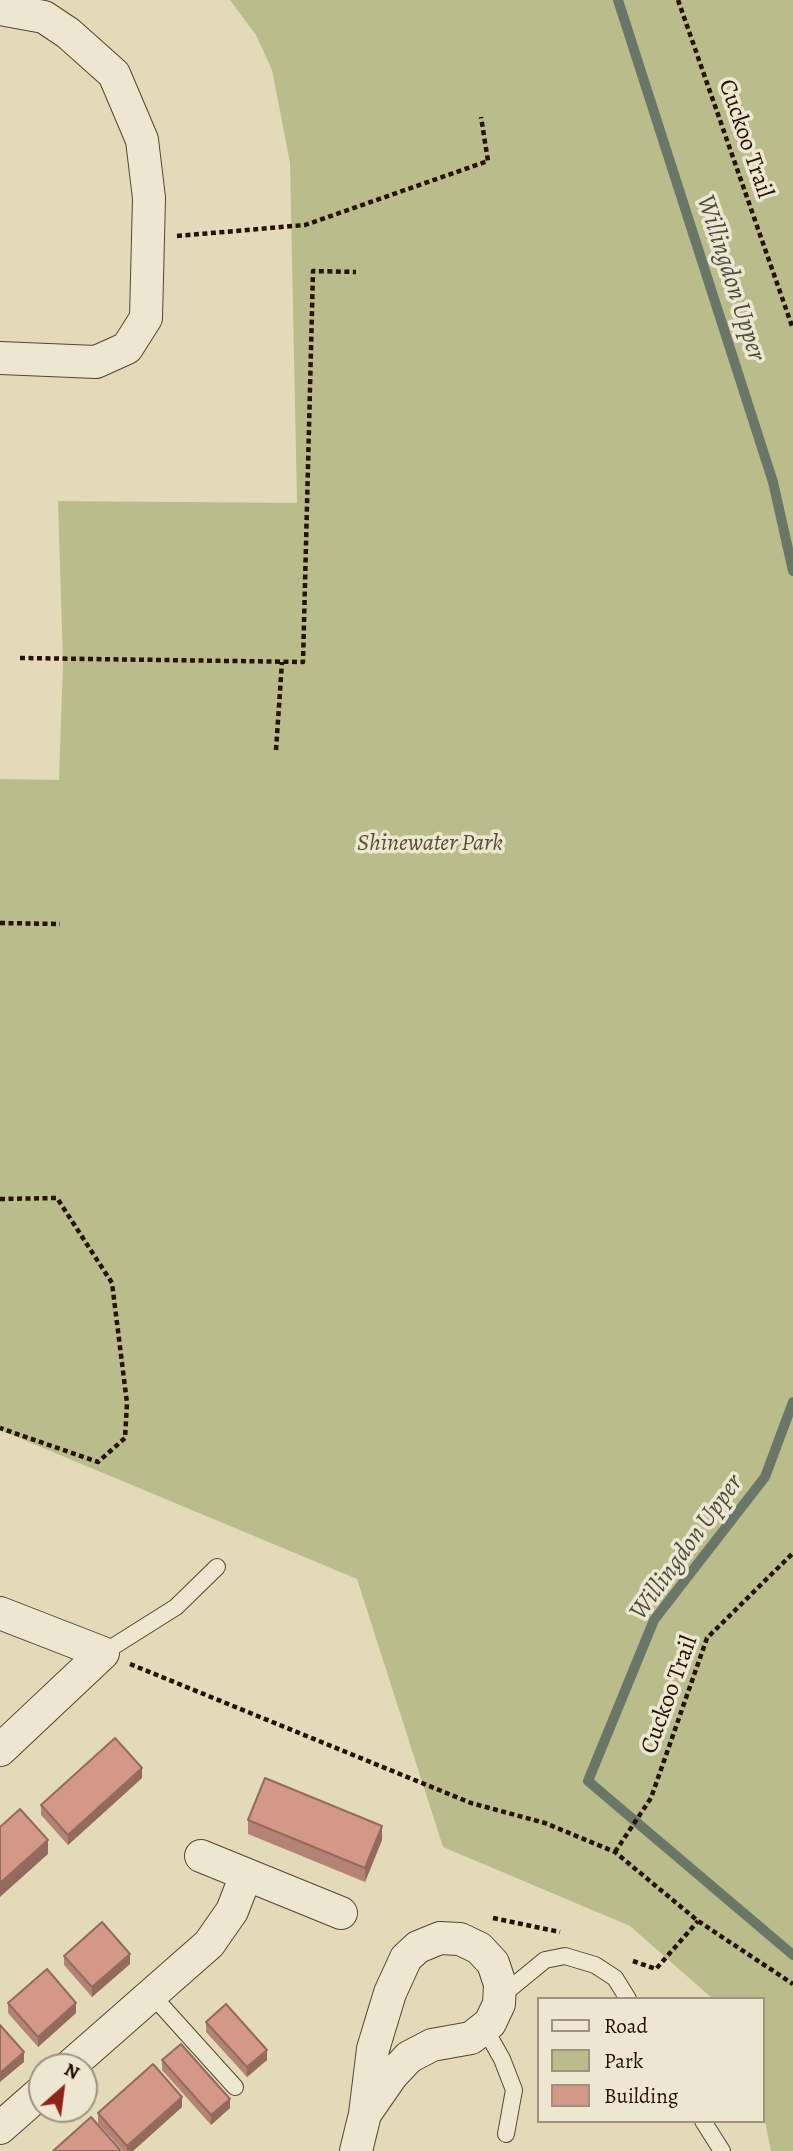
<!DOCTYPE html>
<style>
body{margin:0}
#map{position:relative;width:793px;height:2151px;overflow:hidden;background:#e3daba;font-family:Alegreya,serif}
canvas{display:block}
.legend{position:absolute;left:537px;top:1997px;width:228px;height:126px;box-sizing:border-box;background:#ede7d2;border:2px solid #9e927f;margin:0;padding:9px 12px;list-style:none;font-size:21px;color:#271202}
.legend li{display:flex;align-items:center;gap:14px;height:35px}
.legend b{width:35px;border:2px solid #9e927f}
.north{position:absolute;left:28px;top:2053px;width:70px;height:70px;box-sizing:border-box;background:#ede7d2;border:2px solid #9e927f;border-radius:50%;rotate:28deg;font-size:19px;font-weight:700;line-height:28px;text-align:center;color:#271202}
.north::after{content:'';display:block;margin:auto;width:24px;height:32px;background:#8f2418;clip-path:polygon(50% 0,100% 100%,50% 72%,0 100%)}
</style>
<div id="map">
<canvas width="793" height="2151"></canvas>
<ul class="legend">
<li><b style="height:9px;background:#ede7d2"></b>Road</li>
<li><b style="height:19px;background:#babd8b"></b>Park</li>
<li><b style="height:19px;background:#d39888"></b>Building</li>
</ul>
<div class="north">N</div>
</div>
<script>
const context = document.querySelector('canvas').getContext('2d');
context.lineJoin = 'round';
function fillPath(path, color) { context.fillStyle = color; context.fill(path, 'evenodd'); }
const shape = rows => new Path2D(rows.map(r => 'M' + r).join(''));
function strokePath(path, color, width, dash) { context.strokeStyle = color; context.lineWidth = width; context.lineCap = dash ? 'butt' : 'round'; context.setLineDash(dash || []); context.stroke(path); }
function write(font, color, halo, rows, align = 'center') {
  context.font = font + ' Alegreya,serif'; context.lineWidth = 7; context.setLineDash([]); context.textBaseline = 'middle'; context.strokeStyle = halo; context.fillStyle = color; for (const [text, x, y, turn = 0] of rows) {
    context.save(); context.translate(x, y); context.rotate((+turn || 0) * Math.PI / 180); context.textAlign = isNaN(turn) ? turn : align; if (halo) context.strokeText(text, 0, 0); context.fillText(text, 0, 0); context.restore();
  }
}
fillPath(shape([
 [230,0,793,0,793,2151,771,2151,763,2112,763,1999,713,1999,630,1926,443,1847,357,1579,0,1430,0,779,59,780,63,662,58,501,297,503,290,163,272,70,256,35]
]), '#babd8b');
strokePath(shape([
 [618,0,773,482,793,571],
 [793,1402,765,1477,654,1620,588,1781,793,1955]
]), '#6a7768', 10);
const lane = shape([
 [103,1653,176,1607,217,1567],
 [151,1994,235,2087],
 [501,1996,545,1960,565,1956,595,1965,615,1978,628,1999],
 [485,2029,502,2059,514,2090,506,2134],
 [703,2121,722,2151]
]);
const street = shape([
 [0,9,44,17,68,33,114,74,142,140,149,198,146,318,127,348,96,362,0,358],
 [0,1613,103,1653,0,1750],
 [201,1856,341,1913],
 [69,2067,209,1944,232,1911,246,1875],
 [0,2128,42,2091],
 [356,2151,365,2114,373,2049,390,1993,406,1958,418,1947,440,1938,460,1939,479,1948,493,1963,500,1984,499,2004,490,2023,471,2038,432,2045,409,2057,392,2075,365,2114]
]);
strokePath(lane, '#564430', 18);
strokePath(street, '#564430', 34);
strokePath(shape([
 [678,0,793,329],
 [177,236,305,225,488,161,481,117],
 [20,658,303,662,313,271,356,272],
 [276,750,282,662],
 [0,923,60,924],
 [0,1199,57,1198,112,1283,127,1403,125,1438,98,1462,0,1428],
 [130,1664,471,1803,545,1823,615,1852,698,1921,793,1984],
 [615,1852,651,1798,707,1638,793,1553],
 [493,1918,560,1932],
 [633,1961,656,1969,698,1921]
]), '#271202', 4.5, [5, 3.5]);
strokePath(lane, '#ede7d2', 16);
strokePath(street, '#ede7d2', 32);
fillPath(shape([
 [142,1778,68,1845,41,1815,41,1805],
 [248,1820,382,1840,365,1882,248,1834],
 [64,1956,130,1964,92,1997,64,1965],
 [8,2003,76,2013,38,2047,8,2013],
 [206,2022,267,2060,247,2077,206,2032],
 [162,2060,230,2108,211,2125,162,2070],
 [182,2107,133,2151,123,2151,98,2123,98,2113]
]), '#b58375');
fillPath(shape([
 [142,1768,142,1778,68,1845,68,1835],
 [382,1826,382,1840,365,1882,365,1868],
 [48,1840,48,1854,0,1897,0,1883],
 [130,1954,130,1964,92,1997,92,1987],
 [76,2003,76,2013,38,2047,38,2037],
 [267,2050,267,2060,247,2077,247,2067],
 [24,2052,24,2062,0,2082,0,2073],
 [182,2097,182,2107,133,2151,127,2151,127,2146],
 [230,2099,230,2108,211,2125,211,2115]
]), '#946a5f');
const building = shape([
 [115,1738,142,1768,68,1835,41,1805,115,1738],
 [265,1778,382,1826,365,1868,248,1820,265,1778],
 [20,1809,48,1840,0,1883,0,1827,20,1809],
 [102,1922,130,1954,92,1987,64,1956,102,1922],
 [47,1969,76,2003,38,2037,8,2003,47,1969],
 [226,2004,267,2050,247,2067,206,2022,226,2004],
 [0,2025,24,2052,0,2073,0,2025],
 [181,2044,230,2099,211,2115,162,2060,181,2044],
 [153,2064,182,2097,127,2146,98,2113,153,2064],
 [91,2117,121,2151,53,2151,91,2117]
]);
fillPath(building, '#d39888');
strokePath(building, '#946a5f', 2);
write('24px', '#271202', '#ede7d2', [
 ["Cuckoo Trail",745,139,71],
 ["Cuckoo Trail",670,1695,-70]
]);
write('italic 24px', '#5a4e32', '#ede7d2', [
 ["Shinewater Park",430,844]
]);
write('italic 26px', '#4e4d3e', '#ede7d2', [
 ["Willingdon Upper",730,278,72],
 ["Willingdon Upper",687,1548,-54]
]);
</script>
